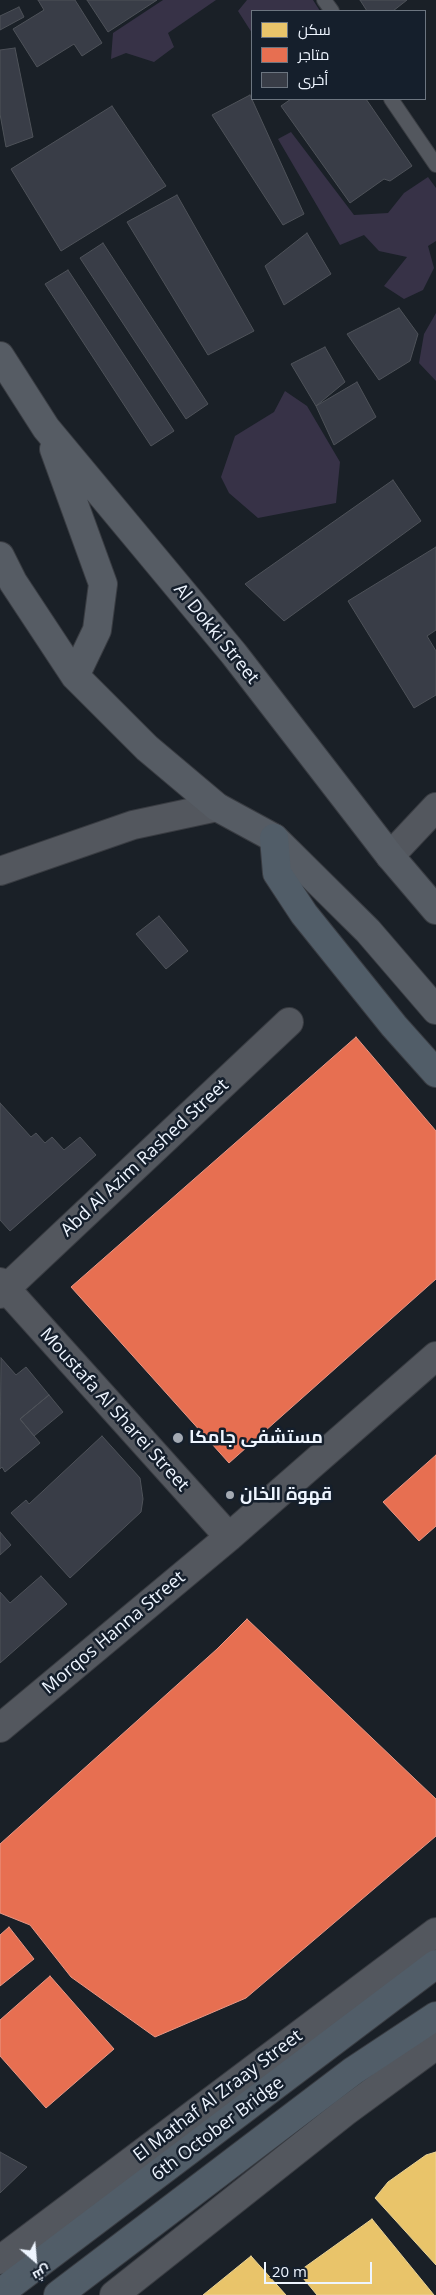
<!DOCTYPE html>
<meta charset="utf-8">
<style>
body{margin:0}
#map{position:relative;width:436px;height:2295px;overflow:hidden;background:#1a2027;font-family:"Open Sans",Cairo,sans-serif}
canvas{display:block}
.legend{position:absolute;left:251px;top:10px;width:175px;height:90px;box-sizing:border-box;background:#151f2c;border:1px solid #6c7580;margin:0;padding:6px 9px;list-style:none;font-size:15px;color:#eef5ff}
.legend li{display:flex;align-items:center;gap:10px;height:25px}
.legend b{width:25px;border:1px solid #6c7580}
.north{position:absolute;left:10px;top:2235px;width:50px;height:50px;-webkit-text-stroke:4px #151f2c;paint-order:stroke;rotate:153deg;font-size:14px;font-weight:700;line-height:20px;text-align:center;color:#eef5ff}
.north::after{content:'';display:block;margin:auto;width:18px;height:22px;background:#eef5ff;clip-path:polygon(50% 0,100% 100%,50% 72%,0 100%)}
.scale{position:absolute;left:264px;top:2262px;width:108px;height:22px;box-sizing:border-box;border:2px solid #eef5ff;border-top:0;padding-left:6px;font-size:15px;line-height:18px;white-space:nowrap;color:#eef5ff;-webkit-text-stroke:4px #151f2c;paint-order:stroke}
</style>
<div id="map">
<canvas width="436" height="2295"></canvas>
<ul class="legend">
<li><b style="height:14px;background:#e9c46a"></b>سكن</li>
<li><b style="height:14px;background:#e76f51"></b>متاجر</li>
<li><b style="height:14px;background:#393d47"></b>أخرى</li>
</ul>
<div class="north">ش</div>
<div class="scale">20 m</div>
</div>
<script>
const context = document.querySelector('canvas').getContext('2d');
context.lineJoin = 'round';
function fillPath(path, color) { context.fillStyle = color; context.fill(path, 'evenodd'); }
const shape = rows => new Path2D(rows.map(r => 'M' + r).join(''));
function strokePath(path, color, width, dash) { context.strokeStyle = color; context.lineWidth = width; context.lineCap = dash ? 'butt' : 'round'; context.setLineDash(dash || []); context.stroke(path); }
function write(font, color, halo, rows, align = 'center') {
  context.font = font + ' "Open Sans",Cairo,sans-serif'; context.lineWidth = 5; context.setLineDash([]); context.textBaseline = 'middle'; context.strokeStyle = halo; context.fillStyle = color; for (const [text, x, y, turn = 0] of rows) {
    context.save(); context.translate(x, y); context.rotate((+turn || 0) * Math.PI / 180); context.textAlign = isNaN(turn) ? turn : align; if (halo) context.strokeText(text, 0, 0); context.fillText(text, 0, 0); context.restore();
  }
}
fillPath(shape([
 [163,0,216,0,168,33,174,47,154,62,126,53,111,59,113,33],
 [247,0,313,0,320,11,252,11,252,33,238,11],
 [291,132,354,215,388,213,404,193,428,177,436,188,436,241,428,246,434,268,423,290,404,299,384,286,407,257,379,251,364,235,340,245,278,139],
 [436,313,436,381,419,363,424,334],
 [285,391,307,406,340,462,336,503,258,518,229,493,221,477,235,436,274,412]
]), '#373247');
const homes = shape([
 [436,2152,436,2265,375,2198,388,2182,426,2155,436,2152],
 [372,2219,434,2295,317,2295,298,2272,372,2219],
 [251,2256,286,2295,203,2295,251,2256]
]);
fillPath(homes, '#e9c46a');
strokePath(homes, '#ead397', 1);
const shops = shape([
 [356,1037,436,1131,436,1279,229,1463,71,1287,356,1037],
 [436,1455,436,1526,419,1541,383,1502,436,1455],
 [247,1619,436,1799,436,1836,246,1998,155,2037,71,1977,30,1925,0,1913,0,1844,217,1649,247,1619],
 [9,1927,34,1959,0,1986,0,1935,9,1927],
 [50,1976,114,2049,46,2108,0,2056,0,2020,50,1976]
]);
fillPath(shops, '#e76f51');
strokePath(shops, '#e99785', 1);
const building = shape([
 [38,0,75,0,102,43,82,56,74,44,37,67,13,29,44,10,38,0],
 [87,0,157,0,108,32,87,0],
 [360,0,407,0,393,11,367,11,360,0],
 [19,7,24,17,0,30,0,16,19,7],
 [15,48,33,137,6,147,0,114,0,50,15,48],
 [250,95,304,214,283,225,212,115,250,95],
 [291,99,366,99,412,166,390,181,384,179,350,203,281,106,291,99],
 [112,106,166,186,61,251,11,169,112,106],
 [177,195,254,331,208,355,127,222,177,195],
 [307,233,331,274,284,305,265,266,307,233],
 [103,243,208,404,186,419,80,258,103,243],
 [68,270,174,431,151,446,45,284,68,270],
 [399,308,418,334,410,361,379,380,347,334,399,308],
 [325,347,345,382,316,406,291,364,325,347],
 [357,382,376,417,334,445,316,406,357,382],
 [393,480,421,521,284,621,245,584,393,480],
 [436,547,436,630,427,636,436,651,436,695,414,708,348,601,436,547],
 [159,916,188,951,166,969,136,934,159,916],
 [0,1103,31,1137,36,1133,45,1143,52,1137,64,1150,80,1137,96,1155,10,1231,0,1220,0,1103],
 [1,1358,16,1375,26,1367,49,1395,20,1419,40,1443,5,1472,2,1467,0,1469,1,1358],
 [49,1395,63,1412,34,1436,20,1419,49,1395],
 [102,1436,140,1478,143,1499,141,1512,70,1578,11,1513,26,1500,29,1504,102,1436],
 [0,1532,11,1545,0,1555,0,1532],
 [41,1576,67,1604,0,1663,0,1592,10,1603,41,1576],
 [0,2152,27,2167,0,2193,0,2152]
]);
fillPath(building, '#393d47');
strokePath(building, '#4e5259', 1);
const service = shape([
 [324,0,332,11],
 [391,99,436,165]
]);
const minor = shape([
 [390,856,436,807],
 [0,871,133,825,217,807],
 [0,1282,229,1537],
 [0,1294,289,1022],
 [0,1728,229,1537,436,1356]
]);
const tertiary = shape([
 [0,2260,436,1932],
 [114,2295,345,2112,436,2045]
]);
const secondary = shape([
 [0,356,46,428,234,654,390,856,436,910],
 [54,449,103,584,97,630,75,676],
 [0,556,13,582,75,676,147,748,217,807,274,838,368,931,436,1010]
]);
const motorway = shape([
 [274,838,277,873,304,914,394,1026,436,1073],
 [0,2293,436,1964],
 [58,2295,353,2071,436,2016]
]);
strokePath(service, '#393c42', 16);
strokePath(minor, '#393c42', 30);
strokePath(tertiary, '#393c42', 30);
strokePath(secondary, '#393c42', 30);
strokePath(motorway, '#393c42', 30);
strokePath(service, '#53575e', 14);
strokePath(minor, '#53575e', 28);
strokePath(tertiary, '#53575e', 28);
strokePath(secondary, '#565c64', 28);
strokePath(motorway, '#515d68', 28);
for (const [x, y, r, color] of [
 [178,1438,6,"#a4aab3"],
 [230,1495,5,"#a4aab3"]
]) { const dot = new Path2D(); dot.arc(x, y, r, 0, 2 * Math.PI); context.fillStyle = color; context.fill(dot); strokePath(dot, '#151f2c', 2); }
write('18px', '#eef5ff', '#151f2c', [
 ["Al Dokki Street",216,634,51],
 ["Abd Al Azim Rashed Street",145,1158,-43],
 ["Moustafa Al Sharei Street",114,1410,48],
 ["Morqos Hanna Street",114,1633,-40],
 ["El Mathaf Al Zraay Street",218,2096,-37],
 ["6th October Bridge",218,2129,-37]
]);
write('bold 18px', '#eef5ff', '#151f2c', [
 ["مستشفى جامكا",189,1438],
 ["قهوة الخان",240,1495]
], 'left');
</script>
